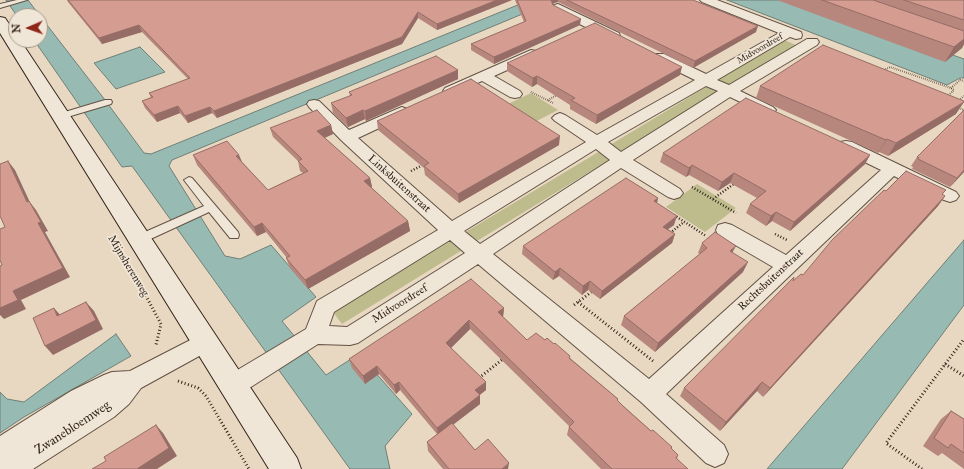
<!DOCTYPE html>
<style>
body{margin:0}
#map{position:relative;width:964px;height:469px;overflow:hidden;background:#e8d8c1;font-family:"IM FELL Great Primer",serif}
canvas{display:block}
.north{position:absolute;left:8px;top:8px;width:40px;height:40px;box-sizing:border-box;background:#f0e6d7;border:1px solid #a5998c;border-radius:50%;rotate:268deg;font-size:11px;font-weight:700;line-height:16px;text-align:center;color:#35261b}
.north::after{content:'';display:block;margin:auto;width:14px;height:18px;background:#8f2418;clip-path:polygon(50% 0,100% 100%,50% 72%,0 100%)}
</style>
<div id="map">
<canvas width="964" height="469"></canvas>
<div class="north">N</div>
</div>
<script>
const context = document.querySelector('canvas').getContext('2d');
context.lineJoin = 'round';
function fillPath(path, color) { context.fillStyle = color; context.fill(path, 'evenodd'); }
const shape = rows => new Path2D(rows.map(r => 'M' + r).join(''));
function strokePath(path, color, width, dash) { context.strokeStyle = color; context.lineWidth = width; context.lineCap = dash ? 'butt' : 'round'; context.setLineDash(dash || []); context.stroke(path); }
function write(font, color, halo, rows, align = 'center') {
  context.font = font + ' "IM FELL Great Primer",serif'; context.lineWidth = 3.5; context.setLineDash([]); context.textBaseline = 'middle'; context.strokeStyle = halo; context.fillStyle = color; for (const [text, x, y, turn = 0] of rows) {
    context.save(); context.translate(x, y); context.rotate((+turn || 0) * Math.PI / 180); context.textAlign = isNaN(turn) ? turn : align; if (halo) context.strokeText(text, 0, 0); context.fillText(text, 0, 0); context.restore();
  }
}
fillPath(shape([
 [784,40,796,45,342,324,333,312],
 [531,93,558,110,533,123,506,105],
 [697,184,736,208,705,232,666,207]
]), '#bebc8d');
const water = shape([
 [6,0,28,0,40,16,17,16,6,0],
 [530,0,556,0,172,160,169,166,225,256,240,259,271,245,316,297,282,321,326,375,359,354,412,414,385,446,390,469,350,469,132,166,122,167,34,40,40,40,40,16,105,100,144,153,151,154,530,0],
 [727,0,798,0,964,59,964,78,960,78,947,85,727,0],
 [140,47,165,72,116,89,94,63,140,47],
 [964,240,964,305,842,469,767,469,964,240],
 [116,334,131,356,24,417,0,433,0,392,7,399,24,402,116,334]
]);
fillPath(water, '#97bab3');
strokePath(water, '#707f76', 1);
const lane = shape([
 [17,0,27,0,0,8,0,4,17,0],
 [105,100,111,100,112,102,111,104,64,118,61,118,57,116,58,114,105,100],
 [189,177,192,178,238,232,239,235,238,238,230,238,209,212,144,242,136,242,135,239,136,236,204,206,184,180,189,177]
]);
const street = shape([
 [700,0,717,0,801,32,802,35,801,38,796,39,790,37,717,80,729,85,807,39,817,39,819,42,817,45,740,91,773,107,776,110,773,113,768,115,763,113,730,97,633,160,680,189,683,193,680,197,674,199,668,197,621,168,493,254,649,379,773,267,718,235,716,230,718,225,725,223,732,225,786,255,881,170,840,150,838,146,840,142,846,141,852,142,956,192,959,196,956,200,950,202,944,200,894,176,666,394,724,445,728,454,724,463,715,467,706,463,641,402,478,264,358,343,350,345,318,344,240,394,232,397,224,394,220,386,224,378,306,329,317,301,438,230,341,140,309,107,307,104,309,101,314,100,319,101,349,130,397,109,402,107,407,109,410,112,407,115,358,138,452,221,586,142,555,121,552,118,555,115,560,113,565,115,597,135,695,80,654,60,652,57,654,54,664,54,706,74,779,33,702,2,700,0],
 [706,86,718,91,621,152,608,142,706,86],
 [596,149,610,160,480,244,464,231,596,149],
 [450,240,465,253,347,327,329,326,334,312,450,240],
 [558,4,619,33,620,36,619,39,609,39,554,11,552,8,554,5,558,4],
 [531,50,536,51,538,54,536,57,494,76,520,91,522,94,520,97,515,98,510,97,482,81,450,95,445,94,443,91,445,88,531,50],
 [204,333,212,335,215,342,212,349,141,388,129,404,114,417,33,469,0,469,0,436,71,391,104,375,112,372,130,371,204,333]
]);
const secondary = shape([
 [0,17,5,18,7,21,16,34,16,40,20,40,297,458,301,469,269,469,0,33,0,17]
]);
strokePath(lane, '#625244', 2);
strokePath(street, '#625244', 2);
strokePath(secondary, '#35261b', 2);
strokePath(shape([
 [882,71,890,67,951,88,954,90,948,96],
 [951,88,960,80,964,81],
 [531,92,553,103],
 [548,100,557,95],
 [959,100,964,96],
 [957,107,964,110]
]), '#35261b', 2, [0.5, 1.5]);
strokePath(shape([
 [411,171,423,165],
 [692,187,736,213],
 [713,199,735,183],
 [674,215,706,236],
 [670,233,684,222],
 [775,234,787,240]
]), '#35261b', 2.5, [1, 2]);
strokePath(shape([
 [139,283,161,324,156,345],
 [578,302,653,361],
 [574,305,594,290],
 [945,364,964,376],
 [479,378,503,359],
 [178,381,198,388,206,396,249,469],
 [922,469,886,443,964,339]
]), '#35261b', 3, [1, 2.5]);
fillPath(lane, '#f0e6d7');
fillPath(street, '#f0e6d7');
fillPath(secondary, '#f0e6d7');
fillPath(shape([
 [67,0,512,0,437,30,418,18,402,44,217,118,212,113,188,123,180,113,157,122,145,108,142,101,151,98,149,93,188,79,142,32,102,44,68,2],
 [515,0,693,0,756,32,693,68,558,2,554,3,553,4,553,5,580,25,494,64,471,50,471,44,524,22],
 [777,0,964,0,964,44,962,48,945,62],
 [507,63,680,75,596,124,570,109,570,105,537,84,532,87,507,71],
 [458,70,458,79,366,121,365,119,348,127,333,113,331,103,350,96,349,92],
 [760,86,956,114,888,156,879,152,878,153,756,98],
 [964,110,964,172,950,187,912,169,913,167,911,166,917,157],
 [377,121,559,145,459,203,425,175,424,168,378,130],
 [331,125,333,134,325,138,370,178,372,187,371,188,408,221,410,231,308,289,290,268,286,258,287,258,266,232,257,236,197,165,193,155,243,163,268,190,303,173,300,171,298,161,273,137,270,128],
 [663,153,870,155,865,164,790,231,772,221,766,226,746,213,750,204,757,198,730,183,718,191,689,175,686,177,660,162],
 [946,190,942,195,945,196,938,206,763,397,757,391,720,431,680,396,684,388,793,281,803,275,886,191],
 [658,198,657,203,674,225,668,229,675,234,672,243,600,299,588,290,582,295,559,276,553,280,522,254,523,246],
 [702,243,733,253,743,272,655,352,621,325,624,316,700,254,698,253],
 [504,308,503,317,527,340,545,340,570,358,618,399,618,401,678,455,677,459,687,469,601,469,567,435,569,426,470,329,451,348,486,382,486,390,480,395,480,404,453,425,475,450,508,469,443,469,428,451,427,442,437,434,400,390,396,394,379,374,365,384,352,368,349,359],
 [951,411,964,419,964,469,942,453,938,456,923,446,941,419]
]), '#b7867d');
fillPath(shape([
 [497,0,512,0,437,30,437,24],
 [551,0,558,0,558,2,554,3,551,6],
 [418,12,418,18,402,44,217,118,214,111],
 [581,19,580,25,494,64,494,57],
 [139,25,142,32,102,44,99,38],
 [758,26,756,32,693,68,695,61],
 [964,39,964,44,962,48,945,62,954,47],
 [682,67,680,75,596,124,597,115],
 [458,70,458,79,366,121,365,111],
 [537,76,537,84,532,87,533,78],
 [964,102,956,114,888,156,896,143],
 [178,106,180,113,157,122,154,115],
 [210,107,212,113,188,123,185,116],
 [363,110,365,119,348,127,346,118],
 [331,125,333,134,319,140,317,131],
 [560,136,559,145,459,203,458,194],
 [887,139,879,152,878,153,886,140],
 [239,155,243,164,236,156],
 [870,155,865,164,790,231,794,222],
 [8,161,15,170,34,211,27,202],
 [692,165,689,175,686,177,689,168],
 [964,170,964,172,950,187,957,178],
 [734,173,730,183,718,191,722,182],
 [370,178,372,187,366,190,364,181],
 [945,196,938,206,763,397,770,388],
 [658,198,656,207,654,201],
 [29,201,36,210,48,231,45,232,70,277,21,300,26,309,4,319,0,315,0,308,13,291,38,223],
 [776,212,772,221,766,226,771,216],
 [677,216,674,225,660,235,663,227],
 [408,221,410,231,308,289,305,280],
 [262,223,266,232,257,236,254,227],
 [675,234,672,243,600,299,602,291],
 [736,246,731,255,730,251],
 [748,262,743,272,655,352,658,343],
 [560,268,559,276,553,280,555,272],
 [590,281,588,290,582,295,583,286],
 [86,302,94,311,103,329,53,355,45,346],
 [54,308,62,317,57,316],
 [504,308,503,317,498,312],
 [469,320,470,329,447,352,446,343],
 [377,366,379,374,365,384,363,376],
 [399,382,400,390,396,394,394,385],
 [486,382,486,390,475,398,475,390],
 [762,382,757,391,720,431,726,422],
 [480,395,480,404,438,436,437,428],
 [156,425,163,433,177,456,157,469,137,469],
 [509,463,508,469,502,469]
]), '#956d66');
const building = shape([
 [68,0,497,0,437,24,418,12,402,37,214,111,210,107,185,116,178,106,154,115,142,101,153,97,149,93,190,78,139,25,99,38,68,0],
 [517,0,551,0,553,5,581,19,494,57,471,44,526,21,517,0],
 [567,0,693,0,758,26,695,61,567,0],
 [822,0,873,0,964,31,964,39,954,47,822,0],
 [904,0,964,0,964,20,904,0],
 [595,23,682,67,597,115,571,100,575,98,537,76,533,78,507,63,595,23],
 [823,45,964,101,964,102,896,143,887,139,886,140,760,86,823,45],
 [436,56,458,70,365,111,363,110,346,118,331,103,352,95,349,92,436,56],
 [471,79,560,136,458,194,424,166,429,163,377,121,471,79],
 [746,98,870,155,794,222,776,212,771,216,750,204,766,191,734,173,722,182,692,165,689,168,663,153,746,98],
 [317,110,331,125,317,131,370,178,364,181,408,221,305,280,286,258,290,256,262,223,254,227,193,155,227,141,239,155,236,156,268,190,308,171,298,161,302,159,270,128,317,110],
 [964,110,964,170,957,178,918,159,919,158,917,157,964,110],
 [8,161,27,202,29,201,41,222,38,223,63,268,13,291,18,300,0,308,0,266,2,265,0,260,0,229,5,227,0,216,0,164,8,161],
 [906,171,946,190,942,194,945,196,770,388,762,382,726,422,684,388,794,277,793,281,801,274,803,275,832,240,884,190,886,191,906,171],
 [626,178,658,198,654,201,677,216,663,227,675,234,602,291,590,281,583,286,560,268,555,272,523,246,626,178],
 [715,232,736,246,730,251,748,262,658,343,624,316,707,248,702,243,715,232],
 [471,279,504,308,498,312,527,340,536,333,545,340,547,338,554,344,555,343,570,356,569,358,618,399,617,400,624,407,651,431,653,430,672,447,671,448,678,455,676,458,688,469,612,469,569,427,574,422,469,320,446,343,486,382,475,390,480,395,437,428,399,382,394,385,377,366,363,376,349,359,471,279],
 [86,302,96,320,45,346,33,318,54,308,57,316,86,302],
 [951,411,964,419,964,453,951,444,948,448,934,438,951,411],
 [452,423,475,450,488,439,509,463,502,469,449,469,427,442,452,423],
 [156,425,169,448,137,469,92,469,106,461,104,457,156,425]
]);
fillPath(building, '#d59c91');
strokePath(building, '#956d66', 1);
write('9px', '#35261b', '#f0e6d7', [
 ["Midvoordreef",760,49,-30]
]);
write('11px', '#35261b', '#f0e6d7', [
 ["Linksbuitenstraat",399,184,42],
 ["Mijnsherenweg",128,266,59],
 ["Rechtsbuitenstraat",771,280,-43],
 ["Midvoordreef",400,304,-32]
]);
write('13px', '#35261b', '#f0e6d7', [
 ["Zwanebloemweg",73,428,-33]
]);
</script>
